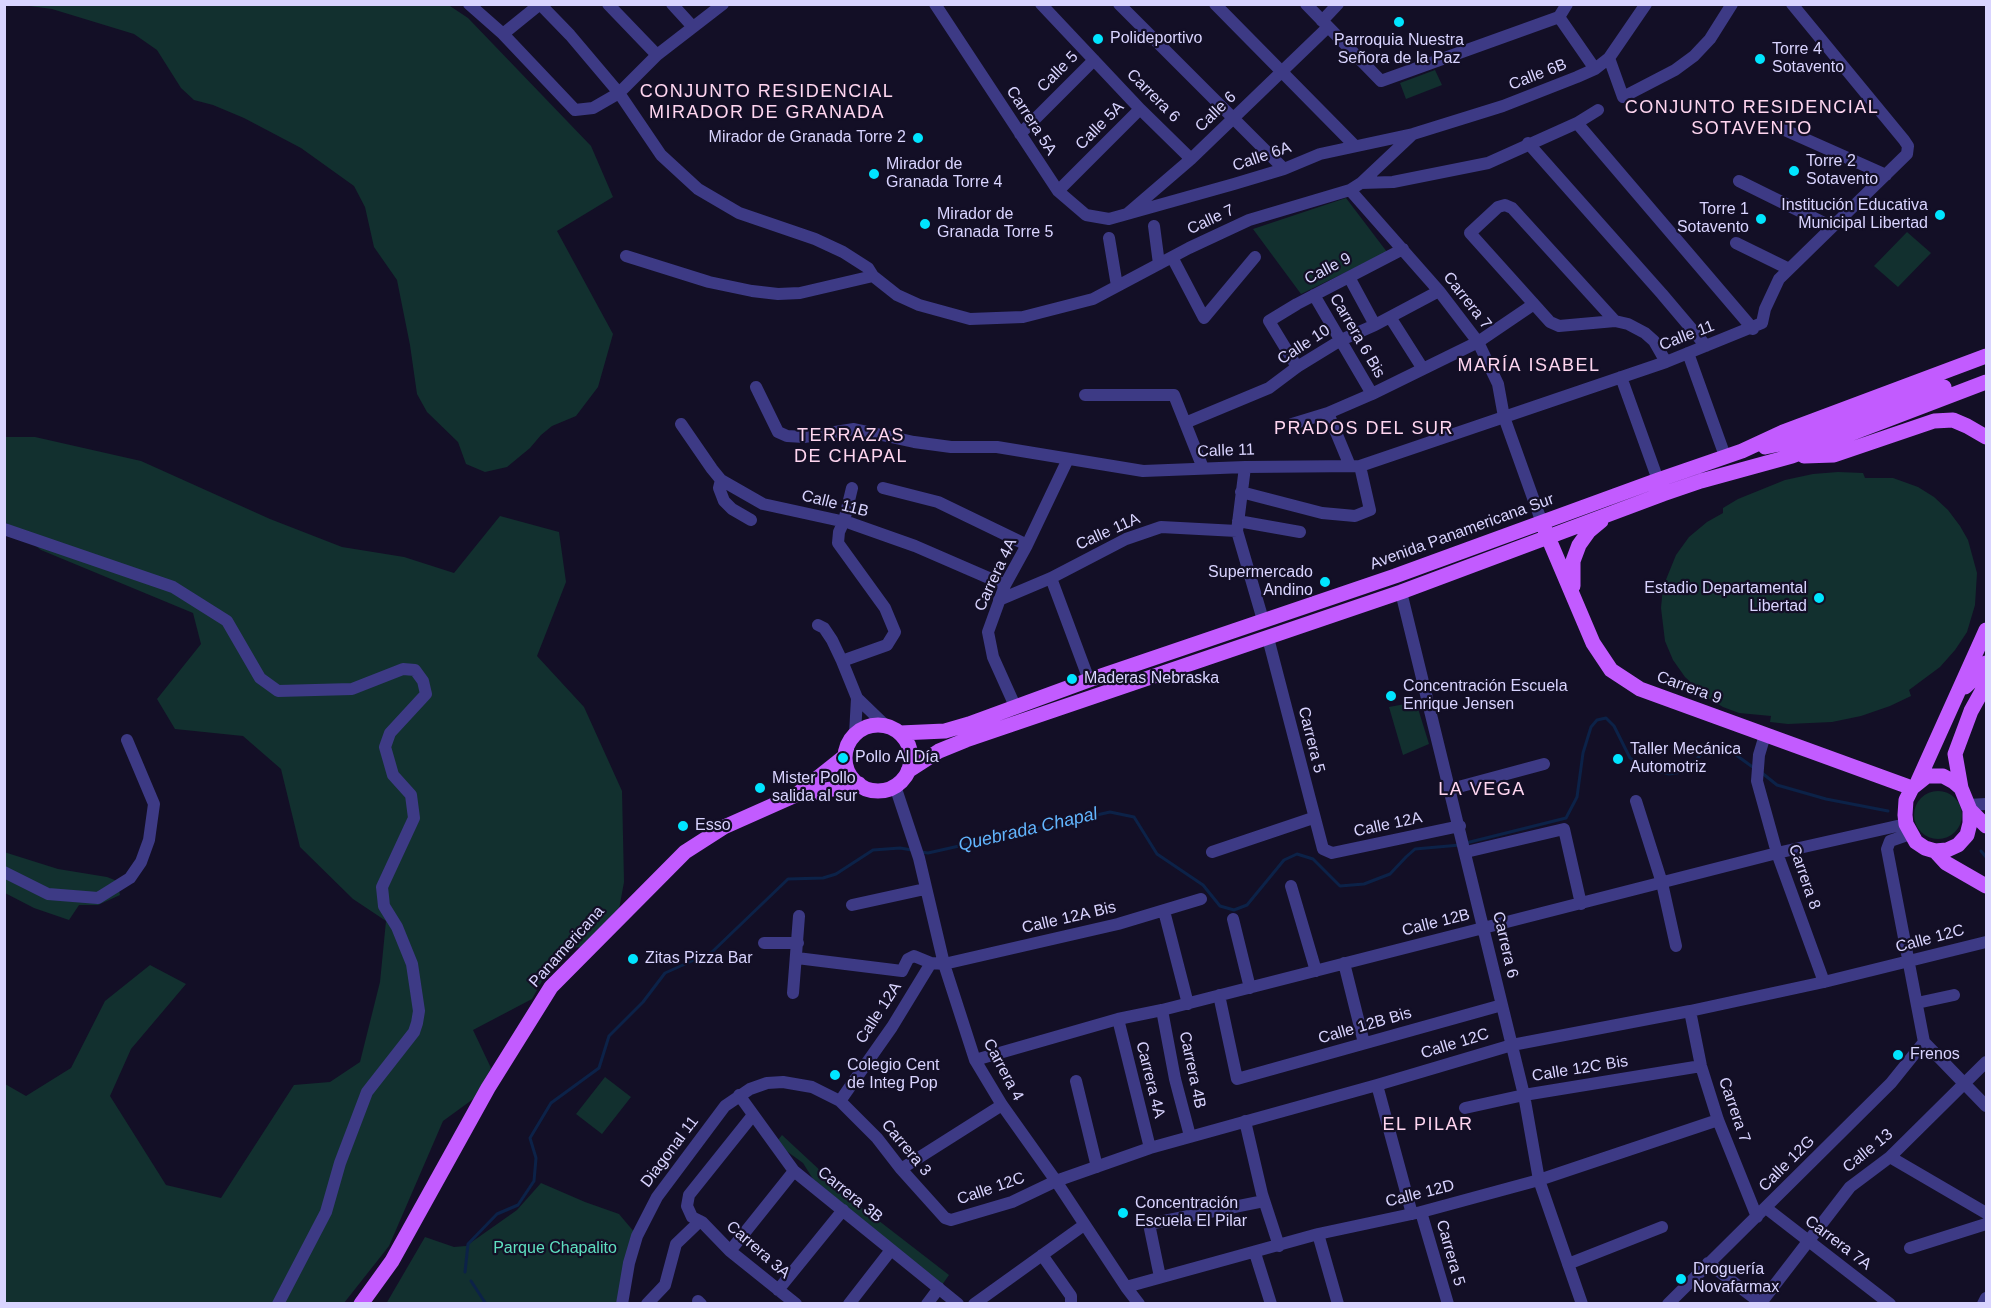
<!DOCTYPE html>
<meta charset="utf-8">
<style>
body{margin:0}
#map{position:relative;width:1991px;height:1308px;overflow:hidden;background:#130f26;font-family:Helvetica,sans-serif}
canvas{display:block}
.frame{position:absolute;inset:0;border:6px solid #d9d4ff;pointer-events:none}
</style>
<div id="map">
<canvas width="1991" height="1308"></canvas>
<div class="frame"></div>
</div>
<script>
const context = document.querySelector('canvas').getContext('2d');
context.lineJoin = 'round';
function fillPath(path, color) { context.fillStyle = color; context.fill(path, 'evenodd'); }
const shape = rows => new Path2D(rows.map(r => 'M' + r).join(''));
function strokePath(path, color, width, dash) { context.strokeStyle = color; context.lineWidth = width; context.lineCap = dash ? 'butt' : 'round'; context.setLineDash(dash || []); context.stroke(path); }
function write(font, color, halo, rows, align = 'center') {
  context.font = font + ' Helvetica,sans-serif'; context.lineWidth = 4.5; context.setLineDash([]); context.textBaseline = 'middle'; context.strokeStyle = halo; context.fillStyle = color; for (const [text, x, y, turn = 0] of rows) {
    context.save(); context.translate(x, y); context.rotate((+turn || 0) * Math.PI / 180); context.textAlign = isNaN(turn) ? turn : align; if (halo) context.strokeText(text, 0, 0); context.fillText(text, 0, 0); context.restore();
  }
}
fillPath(shape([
 [447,4,468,18,591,146,613,197,557,231,613,334,598,387,576,416,552,426,541,435,530,448,507,467,485,472,466,464,458,442,427,412,417,394,410,345,397,280,374,247,365,207,354,186,301,148,244,118,213,105,194,100,181,88,157,50,134,34,52,9,22,5],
 [1435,70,1442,85,1406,99,1400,83],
 [1346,198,1387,252,1301,294,1253,229],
 [1907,232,1931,253,1898,287,1874,266],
 [4,437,35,437,141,461,270,519,342,547,404,557,454,573,500,516,559,532,566,582,537,656,584,707,622,791,624,882,618,915,592,946,560,949,532,999,473,1030,491,1068,476,1097,443,1121,389,1246,344,1303,5,1303,5,1084,26,1096,71,1068,105,1001,150,965,186,984,131,1049,110,1096,166,1185,221,1198,294,1085,330,1082,360,1062,380,982,386,921,353,899,300,847,281,769,243,736,175,729,157,699,201,644,193,613,41,550,5,522],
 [1838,472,1863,473,1865,478,1893,478,1918,487,1934,497,1948,510,1960,526,1968,540,1977,573,1975,605,1967,632,1955,650,1940,667,1909,690,1911,696,1890,706,1861,716,1832,722,1788,724,1770,722,1771,716,1739,713,1723,707,1708,698,1685,677,1673,660,1665,641,1661,608,1663,587,1676,555,1689,537,1707,522,1723,513,1723,508,1738,499,1785,480,1813,474],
 [1416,702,1429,744,1403,755,1389,707],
 '1914 815a24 24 0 1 1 48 0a24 24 0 1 1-48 0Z',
 [4,852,58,869,107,877,117,881,120,895,98,905,79,905,69,920,34,908,5,893],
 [605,1077,631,1097,602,1134,576,1114],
 [782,1135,852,1200,949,1275,942,1285,813,1179,803,1163,785,1150,778,1140],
 [541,1183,585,1202,619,1214,635,1233,618,1303,386,1304,425,1237,454,1247,466,1246,517,1210]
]), '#12302f');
strokePath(shape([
 [1762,773,1777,785,1826,799,1888,811],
 [1466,843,1566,818,1577,797,1583,753,1591,727,1597,720,1606,718,1614,726,1630,758,1647,768,1669,774,1683,772,1707,749,1720,746,1736,755,1754,768],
 [1981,851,1986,857],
 [921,852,928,853,1110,812,1134,817,1157,854,1203,885,1220,906,1234,910,1247,905,1284,860,1297,854,1313,859,1340,886,1364,884,1390,874,1406,857,1415,849,1460,845],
 [465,1272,468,1244,497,1214,518,1205,534,1181,536,1158,530,1138,551,1103,599,1068,609,1036,643,1002,665,973,712,952,788,879,823,878,836,874,873,850,900,848,912,850],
 [471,1281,486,1304]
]), '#0c2248', 3);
strokePath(shape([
 [469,4,503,34,575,110,593,108,619,93,657,55,723,4],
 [540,4,570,35,619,93,661,155,698,189,739,213,815,239,843,252,868,268,873,276,897,295,919,305,970,319,1023,317,1093,299,1189,248,1249,220,1350,190,1361,183,1413,134],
 [608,4,657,55],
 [672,4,693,27],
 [935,4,1058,191,1086,215,1109,219,1234,184,1284,169,1320,154,1413,134,1503,106,1577,77,1595,69,1609,58,1646,4],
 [1041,4,1140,109,1191,159],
 [1119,4,1284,169],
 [1215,4,1355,146],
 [1306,4,1381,81,1559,17],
 [1559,17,1595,69],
 [1559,17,1567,4],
 [1322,21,1338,4],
 [503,34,540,4],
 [1609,58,1623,97,1675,70,1694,56,1710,39,1732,4],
 [1577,123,1753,329],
 [1778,127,1886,175],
 [1020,134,1094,60],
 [1528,143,1662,294,1706,346],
 [1739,181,1832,227],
 [1361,183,1393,182,1488,163,1577,123,1598,110],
 [1350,190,1439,291,1478,342,1498,384,1504,417,1542,523],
 [1058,191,1140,109],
 [1127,214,1191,159,1328,27],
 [1154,226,1159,264],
 [1109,238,1117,286],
 [1736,243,1789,269],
 [626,256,709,282,752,291,778,294,800,293,873,276],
 [1172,257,1204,318,1255,257],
 [1349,277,1375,325],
 [1314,295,1372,394],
 [1390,317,1423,369],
 [1615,321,1512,208,1505,205,1498,207,1470,233,1550,322,1559,326,1615,321,1628,324,1645,333,1654,341,1666,362],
 [1688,353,1725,456],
 [1297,367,1269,321,1297,304,1403,249],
 [1621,377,1658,480],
 [756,387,778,432,787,436,804,437,854,429,914,442,951,447,997,447,1143,471,1245,467,1360,466,1666,362,1762,323,1765,309,1779,279,1907,154,1908,146,1904,140,1792,4],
 [1085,395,1174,395,1203,468],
 [1328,413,1350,466],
 [1185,423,1269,388,1297,367,1341,340,1375,325,1439,291],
 [681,424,712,469,721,480,763,504,850,523,915,546,1005,585],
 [1292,424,1328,413,1372,394,1478,342,1534,304],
 [1245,467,1237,531,1263,620],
 [721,480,719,488,724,501,732,509,751,520],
 [883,488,938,502,1027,545],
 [1241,492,1322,513,1355,516,1370,510,1360,466],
 [1238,521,1300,532],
 [4,529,173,587,227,621,260,678,278,691,352,689,403,669,415,670,423,681,426,694,390,733,385,747,393,775,411,795,414,818,382,887,384,906,397,927,412,964,419,1011,417,1023,414,1032,367,1092,340,1163,326,1212,278,1304],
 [1051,578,1089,680],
 [1401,592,1524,1095,1539,1180,1582,1304],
 [999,600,1051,578,1126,539,1161,527,1237,531],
 [818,625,824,628,832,640,842,661,857,698,886,726],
 [1268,638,1323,849,1332,853,1460,826],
 [842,661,887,645,895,632,885,608,838,543,839,532,844,521,852,488],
 [1015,706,993,657,988,632,1005,585,1027,545,1068,459],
 [855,734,857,698],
 [1765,735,1759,755,1757,781,1777,853,1824,982],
 [895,786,919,858,944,964,975,1060,1002,1105,1056,1181,1126,1287,1139,1304],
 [1451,789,1544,764],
 [1636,801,1662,883,1676,946],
 [1968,805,1986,804],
 [1910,834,1890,841,1887,849,1924,1042],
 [1212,852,1313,818],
 [1466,852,1564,829,1581,904],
 [4,872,48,894,98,898,130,878,141,862,149,840,154,804,127,740],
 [1291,886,1316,971],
 [852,905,925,889],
 [1164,911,1188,1004],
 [1233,919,1250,988],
 [764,943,798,943],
 [797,958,902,971,908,959,914,956,931,963],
 [1344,963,1364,1043],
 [793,993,799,916],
 [1219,995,1237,1079,1502,1005],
 [1917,1003,1954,995],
 [1162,1010,1175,1079,1190,1136],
 [1690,1011,1701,1066,1718,1120,1757,1217],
 [1118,1019,1150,1148],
 [1924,1042,1986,1106],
 [975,1060,1118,1019,1162,1010,1777,853,1906,824],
 [1076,1081,1097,1167],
 [1377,1085,1412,1214],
 [739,1095,794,1171,958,1304],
 [840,1101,892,1027,931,963,944,964,1118,924,1201,899],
 [1465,1108,1524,1095,1701,1066],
 [753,1115,689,1195,687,1206,692,1217,702,1222,730,1251,796,1304],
 [1245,1121,1262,1194,1279,1246],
 [1890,1157,1986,1213],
 [901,1169,1002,1105],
 [1766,1208,1890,1304],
 [1421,1212,1448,1304],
 [1318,1234,1338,1304],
 [1910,1248,1986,1224],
 [730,1251,794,1171],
 [1255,1253,1271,1304],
 [1042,1255,1071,1296,1071,1304],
 [1708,1263,1762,1304],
 [1568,1264,1662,1227],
 [1160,1277,1149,1224,1264,1201],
 [1126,1287,1318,1234,1421,1212,1539,1180,1718,1120],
 [778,1290,843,1210],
 [698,1301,701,1304],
 [622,1304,629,1263,637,1236,657,1197,725,1106,750,1089,767,1083,783,1082,812,1087,840,1101,877,1138,901,1169,945,1218,951,1220,1012,1202,1056,1181,1150,1148,1377,1085,1512,1045,1690,1011,1824,982,1986,942],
 [647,1304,665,1285,676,1244,700,1221],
 [849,1304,891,1250],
 [927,1304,939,1288],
 [974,1304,1084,1225],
 [1668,1304,1891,1083,1924,1042],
 [1760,1304,1850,1187,1890,1157,1986,1062],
 [1983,1304,1986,1298]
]), '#3d3a85', 12);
strokePath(shape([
 [1765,447,1799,440,1944,387],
 [1804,456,1834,455,1934,421,1953,420,1967,426,1986,437],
 [1545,530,1593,643,1611,670,1640,689,1912,788],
 [1573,586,1573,561,1579,545,1589,531,1601,521],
 [1965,687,1981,672,1986,663],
 '845 758a33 33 0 1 1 66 0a33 33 0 1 1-66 0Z',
 [900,733,945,731,969,724,1089,680,1395,576,1658,480,1742,451,1783,432,1986,356],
 [908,771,939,751,966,740,1401,592,1663,494,1701,481,1792,456,1986,382],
 [1918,781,1986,630],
 [1961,788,1954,782,1943,776,1927,776,1912,788,1906,800,1905,815,1906,824,1916,842,1925,848,1935,851,1947,850,1958,845,1967,835,1970,823,1970,810,1961,788,1955,754,1971,711,1986,684],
 [799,795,859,784],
 [1970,810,1986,826],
 [1935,851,1946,863,1986,886],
 [361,1304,392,1261,488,1088,551,987,685,852,724,827,796,795,845,756]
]), '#c25bff', 15);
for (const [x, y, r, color] of [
 [1399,22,6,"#00e5ff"],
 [1098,39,6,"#00e5ff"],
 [1760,59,6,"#00e5ff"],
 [918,138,6,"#00e5ff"],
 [1794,171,6,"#00e5ff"],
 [874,174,6,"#00e5ff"],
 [1940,215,6,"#00e5ff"],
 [1761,219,6,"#00e5ff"],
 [925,224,6,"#00e5ff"],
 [1325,582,6,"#00e5ff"],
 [1819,598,6,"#00e5ff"],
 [1072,679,6,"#00e5ff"],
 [1391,696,6,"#00e5ff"],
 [843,758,6,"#00e5ff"],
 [1618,759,6,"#00e5ff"],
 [760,788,6,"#00e5ff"],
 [683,826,6,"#00e5ff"],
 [633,959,6,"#00e5ff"],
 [1898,1055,6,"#00e5ff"],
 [835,1075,6,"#00e5ff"],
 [1123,1213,6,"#00e5ff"],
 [1681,1279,6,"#00e5ff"]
]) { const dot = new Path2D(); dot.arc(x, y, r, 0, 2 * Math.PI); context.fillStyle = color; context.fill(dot); strokePath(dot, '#130f26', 2); }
write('16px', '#d9d4ff', '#130f26', [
 ["Polideportivo",1110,39],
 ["Parroquia Nuestra",1399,41,"center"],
 ["Señora de la Paz",1399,59,"center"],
 ["Torre 4",1772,50],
 ["Sotavento",1772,68],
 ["Mirador de Granada Torre 2",906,138,"right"],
 ["Torre 2",1806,162],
 ["Sotavento",1806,180],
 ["Mirador de",886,165],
 ["Granada Torre 4",886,183],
 ["Institución Educativa",1928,206,"right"],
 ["Municipal Libertad",1928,224,"right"],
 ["Torre 1",1749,210,"right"],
 ["Sotavento",1749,228,"right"],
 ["Mirador de",937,215],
 ["Granada Torre 5",937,233],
 ["Supermercado",1313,573,"right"],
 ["Andino",1313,591,"right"],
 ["Estadio Departamental",1807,589,"right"],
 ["Libertad",1807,607,"right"],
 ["Maderas Nebraska",1084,679],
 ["Concentración Escuela",1403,687],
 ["Enrique Jensen",1403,705],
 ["Taller Mecánica",1630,750],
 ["Automotriz",1630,768],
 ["Pollo Al Día",855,758],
 ["Mister Pollo",772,779],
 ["salida al sur",772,797],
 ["Esso",695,826],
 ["Zitas Pizza Bar",645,959],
 ["Frenos",1910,1055],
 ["Colegio Cent",847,1066],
 ["de Integ Pop",847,1084],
 ["Concentración",1135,1204],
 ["Escuela El Pilar",1135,1222],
 ["Droguería",1693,1270],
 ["Novafarmax",1693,1288]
], 'left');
write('16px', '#d9d4ff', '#130f26', [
 ["Calle 5",1058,72,-45],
 ["Calle 6B",1538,75,-21],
 ["Carrera 6",1153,96,45],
 ["Calle 6",1216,112,-44],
 ["Carrera 5A",1031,121,57],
 ["Calle 5A",1100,126,-45],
 ["Calle 6A",1262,157,-19],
 ["Calle 7",1211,220,-25],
 ["Calle 9",1328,269,-28],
 ["Carrera 7",1467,301,52],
 ["Carrera 6 Bis",1357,336,60],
 ["Calle 11",1687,336,-21],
 ["Calle 10",1304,345,-33],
 ["Calle 11",1226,451,-2],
 ["Calle 11B",835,504,14],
 ["Calle 11A",1108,532,-24],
 ["Avenida Panamericana Sur",1462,532,-20],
 ["Carrera 4A",996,575,-65],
 ["Carrera 9",1689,688,20],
 ["Carrera 5",1311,740,76],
 ["Calle 12A",1388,825,-12],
 ["Carrera 8",1804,877,71],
 ["Calle 12A Bis",1069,918,-13],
 ["Calle 12B",1436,923,-14],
 ["Calle 12C",1930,939,-15],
 ["Carrera 6",1505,945,77],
 ["Panamericana",567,947,-48],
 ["Calle 12A",879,1013,-57],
 ["Calle 12B Bis",1365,1026,-16],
 ["Calle 12C",1455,1044,-17],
 ["Calle 12C Bis",1580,1069,-9],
 ["Carrera 4",1003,1070,62],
 ["Carrera 4B",1192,1070,78],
 ["Carrera 4A",1150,1080,76],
 ["Carrera 7",1734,1110,71],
 ["Carrera 3",906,1148,50],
 ["Calle 13",1868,1151,-39],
 ["Diagonal 11",670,1152,-53],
 ["Calle 12G",1787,1164,-45],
 ["Calle 12C",991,1189,-19],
 ["Calle 12D",1420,1194,-14],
 ["Carrera 3B",850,1195,39],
 ["Carrera 7A",1838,1243,37],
 ["Carrera 3A",758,1250,41],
 ["Carrera 5",1450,1253,74]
]);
write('16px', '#5fe0c0', '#130f26', [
 ["Parque Chapalito",555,1249]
]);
context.letterSpacing = '1.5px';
write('18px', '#ffd6f0', '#130f26', [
 ["CONJUNTO RESIDENCIAL",767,92],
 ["MIRADOR DE GRANADA",767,113],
 ["CONJUNTO RESIDENCIAL",1752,108],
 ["SOTAVENTO",1752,129],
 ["MARÍA ISABEL",1529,366],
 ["PRADOS DEL SUR",1364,429],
 ["TERRAZAS",851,436],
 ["DE CHAPAL",851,457],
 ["LA VEGA",1482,790],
 ["EL PILAR",1428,1125]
]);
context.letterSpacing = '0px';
write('italic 18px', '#62b6ff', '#130f26', [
 ["Quebrada Chapal",1028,830,-13]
]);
</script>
